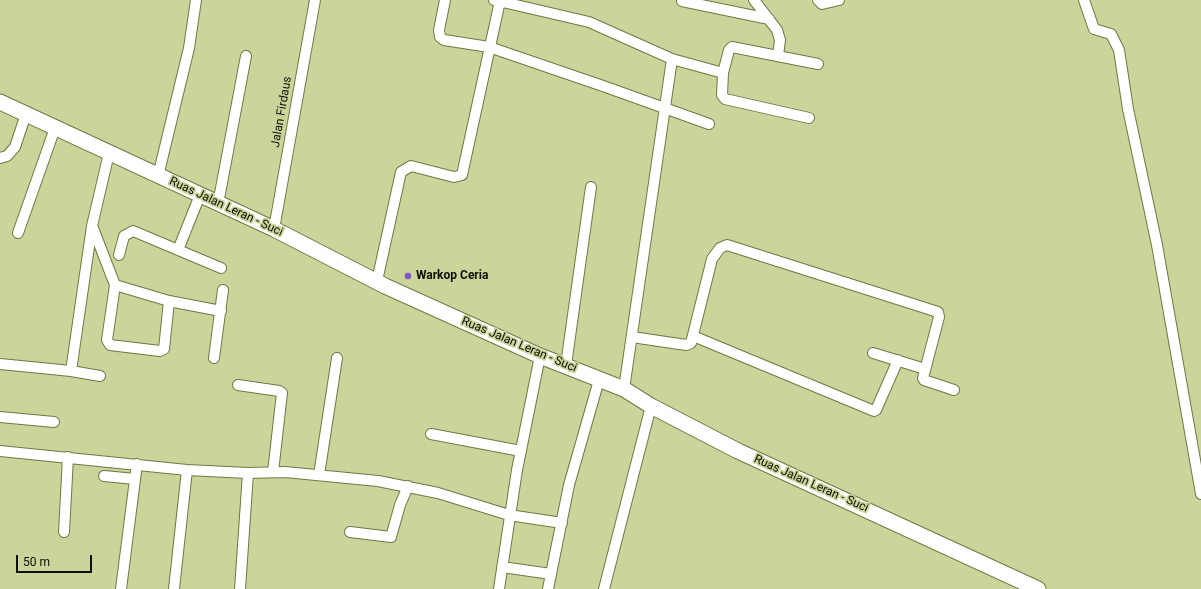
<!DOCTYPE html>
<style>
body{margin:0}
#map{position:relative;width:1201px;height:589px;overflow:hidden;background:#cad49b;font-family:Roboto,sans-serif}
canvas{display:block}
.scale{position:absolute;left:16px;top:555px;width:76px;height:18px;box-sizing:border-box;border:2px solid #0c0e00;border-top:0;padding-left:5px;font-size:12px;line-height:14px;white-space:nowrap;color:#0c0e00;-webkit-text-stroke:3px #cad49b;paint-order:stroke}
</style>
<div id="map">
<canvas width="1201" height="589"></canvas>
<div class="scale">50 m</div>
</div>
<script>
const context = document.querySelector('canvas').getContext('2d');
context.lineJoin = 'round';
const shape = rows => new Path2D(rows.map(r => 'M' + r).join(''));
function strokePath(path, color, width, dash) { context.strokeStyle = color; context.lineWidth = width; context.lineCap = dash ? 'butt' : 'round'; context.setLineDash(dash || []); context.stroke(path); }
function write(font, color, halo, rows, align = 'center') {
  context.font = font + ' Roboto,sans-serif'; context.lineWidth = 3.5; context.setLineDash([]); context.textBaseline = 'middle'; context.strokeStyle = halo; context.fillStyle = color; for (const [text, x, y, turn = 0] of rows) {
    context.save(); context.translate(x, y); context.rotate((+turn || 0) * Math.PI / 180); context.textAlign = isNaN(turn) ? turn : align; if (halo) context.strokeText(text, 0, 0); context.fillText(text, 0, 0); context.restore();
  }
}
const minor = shape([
 [445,0,439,30,440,37,444,40,489,47,603,86,709,124],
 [494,0,589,22,672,59,723,73],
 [754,0,777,30,780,40,778,56],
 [818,0,822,4,839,0],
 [1084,0,1094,29,1111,34,1119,50,1128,109,1157,245,1201,494],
 [682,1,769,19],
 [809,118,725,99,722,95,723,73,729,50,732,47,818,64],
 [0,158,7,156,15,147,26,114],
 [158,176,189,48,196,0],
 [218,204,246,56],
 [93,228,115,285,169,301,221,311],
 [274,229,315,0],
 [18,233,55,128],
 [178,250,200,195],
 [119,255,124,236,133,231,221,268],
 [377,281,401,172,411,166,454,177,462,175,500,1],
 [115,285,107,340,110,345,160,351,164,349,169,301],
 [693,336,874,411,876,410,898,360],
 [632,337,686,345,691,343,712,259,720,248,727,245,938,312,939,317,923,378,924,380,954,390],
 [873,353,925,369],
 [214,358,223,290],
 [0,364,71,371,100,376],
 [566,365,591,187],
 [71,371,92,226,109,153],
 [238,385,279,391,282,393,273,472],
 [624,389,672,59],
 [0,417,54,422],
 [431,434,521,451],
 [0,451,187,470,248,473,285,472,378,481,438,493,509,515,562,523],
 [319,475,337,358],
 [104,476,135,479],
 [64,532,68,457],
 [350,532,391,537,400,505,408,486],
 [502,567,551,574],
 [121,589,137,464],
 [174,589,187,470],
 [240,589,248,473],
 [499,589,517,470,540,356],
 [548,589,569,485,599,380],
 [604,589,651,406]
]);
const secondary = shape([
 [0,102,274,229,385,286,540,356,624,389,651,406,738,451,1038,589]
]);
strokePath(minor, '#6f7842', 12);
strokePath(secondary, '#6f7842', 17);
strokePath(minor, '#fff', 10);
strokePath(secondary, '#fff', 15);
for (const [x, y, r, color] of [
 [408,276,4,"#8055ce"]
]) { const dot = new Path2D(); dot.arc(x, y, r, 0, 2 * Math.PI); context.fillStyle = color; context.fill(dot); strokePath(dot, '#cad49b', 1.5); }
write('12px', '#0c0e00', '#cad49b', [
 ["Jalan Firdaus",282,112,-80],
 ["Ruas Jalan Leran - Suci",226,207,25],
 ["Ruas Jalan Leran - Suci",519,345,23],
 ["Ruas Jalan Leran - Suci",811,484,24]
]);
write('bold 12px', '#0c0e00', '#cad49b', [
 ["Warkop Ceria",416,276]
], 'left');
</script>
